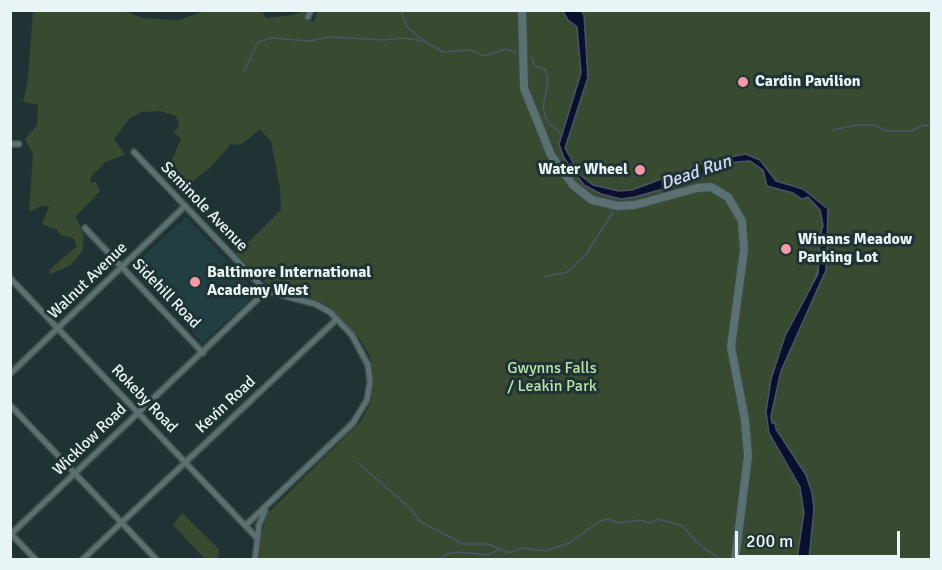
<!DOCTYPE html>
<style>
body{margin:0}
#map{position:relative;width:942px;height:570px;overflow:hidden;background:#1f3234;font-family:Signika,sans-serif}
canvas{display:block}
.frame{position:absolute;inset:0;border:12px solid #e8f4f5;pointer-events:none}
.scale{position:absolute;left:735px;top:531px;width:165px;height:27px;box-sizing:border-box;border:3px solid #e8f4f5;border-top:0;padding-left:8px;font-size:18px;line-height:21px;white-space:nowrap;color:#e8f4f5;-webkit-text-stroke:4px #1f3234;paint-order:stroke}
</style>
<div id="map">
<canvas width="942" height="570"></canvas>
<div class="frame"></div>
<div class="scale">200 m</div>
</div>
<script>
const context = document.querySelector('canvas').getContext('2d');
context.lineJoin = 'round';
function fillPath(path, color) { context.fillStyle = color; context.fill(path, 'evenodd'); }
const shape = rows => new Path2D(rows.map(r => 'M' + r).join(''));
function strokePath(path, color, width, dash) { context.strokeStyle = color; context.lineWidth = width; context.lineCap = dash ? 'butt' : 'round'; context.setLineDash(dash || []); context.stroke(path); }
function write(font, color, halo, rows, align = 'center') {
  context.font = font + ' Signika,sans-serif'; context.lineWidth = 6; context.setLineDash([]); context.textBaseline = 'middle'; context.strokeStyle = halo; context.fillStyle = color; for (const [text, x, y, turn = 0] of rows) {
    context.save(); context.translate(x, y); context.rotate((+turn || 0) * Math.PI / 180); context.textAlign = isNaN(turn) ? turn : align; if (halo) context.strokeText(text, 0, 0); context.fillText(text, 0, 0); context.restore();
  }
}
fillPath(shape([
 [186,217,257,293,203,343,131,268]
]), '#213e41');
fillPath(shape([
 [33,11,125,11,142,18,179,20,204,11,262,11,266,18,293,15,304,11,307,20,314,22,317,11,519,11,520,78,554,164,589,201,614,209,631,209,710,190,720,194,730,203,740,224,742,238,728,343,746,443,734,559,260,559,261,535,267,514,361,421,371,402,374,381,370,356,358,336,328,306,269,286,236,254,281,210,280,188,271,142,260,129,241,145,231,144,211,167,192,182,173,175,172,160,181,138,174,133,179,125,176,116,160,111,142,112,130,118,114,139,125,154,104,163,91,177,90,183,96,182,100,191,76,216,84,237,82,252,71,265,50,274,49,270,77,246,73,238,60,235,57,230,42,224,49,206,41,206,29,212,33,154,25,139,37,125,38,105,23,102,28,79],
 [526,11,931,11,931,559,739,559,749,488,752,444,734,345,747,251,748,228,745,217,728,191,713,184,697,184,626,203,596,198,573,180,559,160,532,100,526,75],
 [182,513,219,549,218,559,205,559,173,525]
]), '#384b30');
const water = shape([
 [563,11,581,11,584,15,588,77,565,148,580,175,593,185,619,191,632,190,712,160,746,154,760,160,776,181,803,189,828,209,826,270,781,371,771,416,772,423,775,423,776,429,806,475,812,493,814,509,809,559,797,559,804,513,800,487,769,433,766,412,771,379,785,336,818,274,820,237,823,225,820,210,808,197,802,199,793,193,767,186,763,170,750,161,725,163,691,181,635,197,621,199,601,194,584,185,564,158,559,144,581,73,577,27,568,20,563,11]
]);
fillPath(water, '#090f2d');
strokePath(water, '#4c5469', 1.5);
strokePath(shape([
 [401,10,407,27,423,40],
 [531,56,535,66,545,69,548,81,543,106,545,115,548,122,561,134],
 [244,71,258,42,272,38,309,41,331,37,384,40,404,38,424,41,443,52,470,50,484,56,506,49,516,52],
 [833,130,856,125,875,125,886,131,911,131,924,125,932,126],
 [544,277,567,272,585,256,613,212],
 [814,281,819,266],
 [358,463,409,507,421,522,463,544,488,544,509,553,522,548,545,551,569,543,600,521,608,519,618,523,640,520,650,523,658,519,683,526,696,542,721,560],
 [438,560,447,554,458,552,488,555,498,550]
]), '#4c5469', 1.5);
const street = shape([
 [308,17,311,10],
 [10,144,19,144],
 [134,152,266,291,315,304,330,312,352,335,368,365,370,382,367,400,353,423,246,525],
 [85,228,203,353],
 [10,278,257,538],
 [10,374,184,207],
 [10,405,157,560],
 [10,533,36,560],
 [10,535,266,291],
 [82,560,337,319],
 [255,560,259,525,265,511]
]);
const secondary = shape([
 [522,10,524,88,551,155,573,185,592,200,618,206,635,205,697,188,711,187,728,197,742,221,744,250,731,347,745,420,748,456,735,560]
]);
strokePath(street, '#3d4e4f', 8);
strokePath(secondary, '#3d4e4f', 10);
strokePath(street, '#5a7071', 5);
strokePath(secondary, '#5a7071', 8);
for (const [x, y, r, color] of [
 [743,82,6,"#f49aa6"],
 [640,170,6,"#f49aa6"],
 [786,249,6,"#f49aa6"],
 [195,282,6,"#f49aa6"]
]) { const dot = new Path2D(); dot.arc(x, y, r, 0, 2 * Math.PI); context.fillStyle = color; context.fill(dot); strokePath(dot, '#1f3234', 2); }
write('bold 16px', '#e8f4f5', '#1f3234', [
 ["Cardin Pavilion",755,82],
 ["Water Wheel",628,170,"right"],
 ["Winans Meadow",798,240],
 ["Parking Lot",798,258],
 ["Baltimore International",207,273],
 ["Academy West",207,291]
], 'left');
write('16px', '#e8f4f5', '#1f3234', [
 ["Seminole Avenue",204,207,46],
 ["Walnut Avenue",88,281,-44],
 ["Sidehill Road",166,294,46],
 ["Rokeby Road",144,399,46],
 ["Kevin Road",226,405,-43],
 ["Wicklow Road",90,440,-44]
]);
write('16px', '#bae3a8', '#1f3234', [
 ["Gwynns Falls",552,369],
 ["/ Leakin Park",552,387]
]);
write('italic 18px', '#d1daf3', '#1f3234', [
 ["Dead Run",696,173,-19]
]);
</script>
